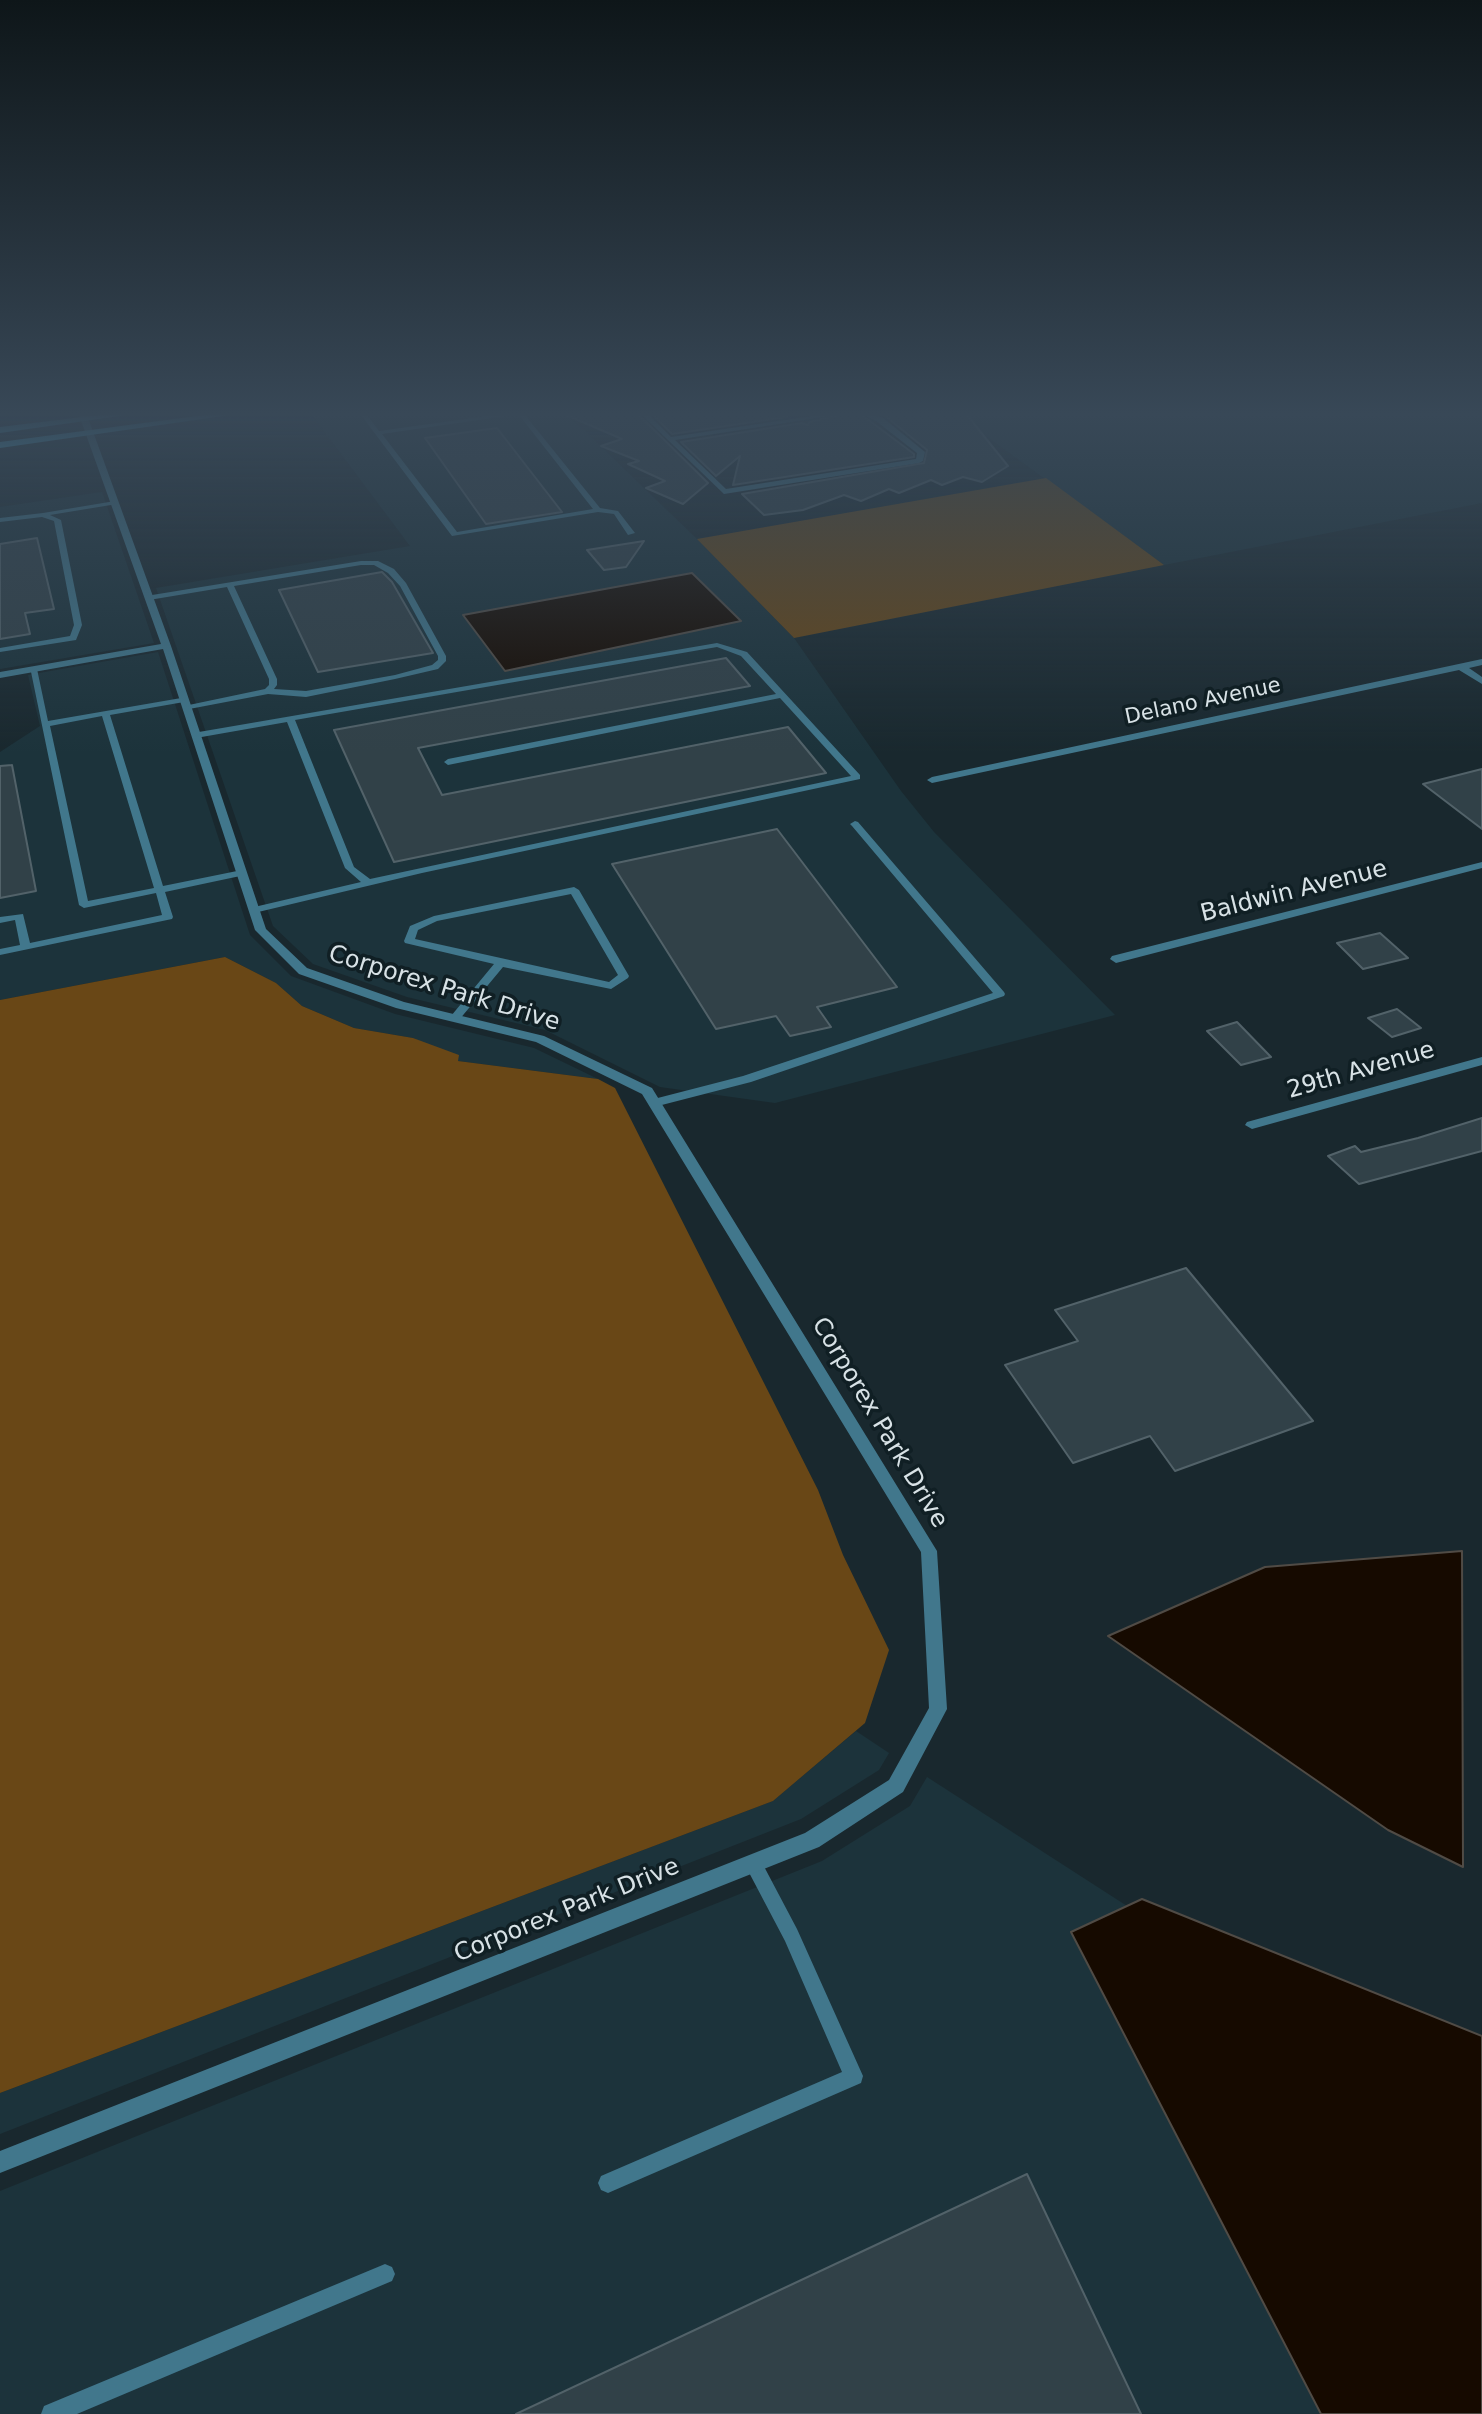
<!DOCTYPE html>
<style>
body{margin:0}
canvas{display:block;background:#19282e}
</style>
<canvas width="1482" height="2414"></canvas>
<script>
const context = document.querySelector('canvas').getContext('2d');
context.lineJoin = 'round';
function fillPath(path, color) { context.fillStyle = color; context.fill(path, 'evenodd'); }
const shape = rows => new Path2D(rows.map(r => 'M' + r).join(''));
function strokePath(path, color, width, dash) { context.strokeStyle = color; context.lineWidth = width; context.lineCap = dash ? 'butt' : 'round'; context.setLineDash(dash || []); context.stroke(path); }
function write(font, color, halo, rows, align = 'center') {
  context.font = font + ' "DejaVu Sans",sans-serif'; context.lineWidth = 7; context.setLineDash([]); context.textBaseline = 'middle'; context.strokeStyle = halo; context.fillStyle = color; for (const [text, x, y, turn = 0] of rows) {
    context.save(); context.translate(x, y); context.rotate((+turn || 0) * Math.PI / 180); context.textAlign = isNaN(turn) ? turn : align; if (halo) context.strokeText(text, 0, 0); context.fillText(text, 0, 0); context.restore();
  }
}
fillPath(shape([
 [312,415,568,415,697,539,794,638,901,791,934,832,1115,1015,775,1103,660,1087,545,1030,407,997,313,964,273,926,156,588,410,546],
 [463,615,740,620,505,671],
 [957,415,1482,415,1482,503,1164,565],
 [102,492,154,643,0,669,0,507],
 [158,652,250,935,291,976,395,1014,534,1048,598,1079,458,1061,413,1038,354,1028,302,1006,276,983,225,957,0,1000,0,752,40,726,28,675],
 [856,1731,889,1753,879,1770,801,1819,0,2134,0,2093,773,1801],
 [927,1777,1127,1906,1072,1932,1321,2414,0,2414,0,2191,822,1861,910,1806]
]), '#1c333b');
fillPath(shape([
 [1046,478,1164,565,794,638,697,539],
 [225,957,276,983,302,1006,354,1028,413,1038,459,1055,458,1061,598,1079,615,1088,818,1490,843,1555,889,1650,865,1723,773,1801,0,2093,0,1000]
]), '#694716');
const water = shape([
 [692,573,741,621,505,671,463,615,692,573],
 [1462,1551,1463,1867,1388,1830,1108,1636,1265,1567,1462,1551],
 [1142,1899,1482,2036,1482,2414,1321,2414,1071,1932,1142,1899]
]);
fillPath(water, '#160a00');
strokePath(water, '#504b45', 2);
const building = shape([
 [566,415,639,415,708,483,683,504,646,488,665,481,628,464,639,461,601,446,622,439,566,415],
 [653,415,787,415,787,417,672,434,653,415],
 [839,415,862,415,914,454,914,457,733,485,740,456,716,476,681,442,802,423,808,425,809,422,839,415],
 [884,415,967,415,1008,466,982,482,963,477,942,485,931,480,899,493,889,489,861,501,844,495,803,510,764,515,742,494,924,463,927,450,884,415],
 [497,428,562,512,486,524,425,438,497,428],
 [37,538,54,609,25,613,30,634,0,639,0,544,37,538],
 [644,541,626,567,604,570,587,550,644,541],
 [382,572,392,582,433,653,318,672,279,590,382,572],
 [726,658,750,686,418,748,442,795,788,727,826,773,394,862,334,730,726,658],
 [12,765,36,891,0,898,0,766,12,765],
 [1482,769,1482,829,1423,784,1482,769],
 [777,829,897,987,817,1007,831,1027,790,1036,776,1016,716,1029,612,864,777,829],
 [1380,933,1408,958,1363,969,1337,943,1380,933],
 [1397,1009,1421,1028,1392,1037,1368,1018,1397,1009],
 [1237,1022,1271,1057,1241,1065,1207,1031,1237,1022],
 [1482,1118,1482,1151,1359,1184,1328,1156,1355,1146,1361,1152,1418,1138,1482,1118],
 [1186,1268,1313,1421,1175,1471,1150,1436,1073,1463,1005,1365,1078,1341,1055,1310,1186,1268],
 [1027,2174,1141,2414,516,2414,1027,2174]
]);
fillPath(building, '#314148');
strokePath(building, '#526269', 2);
fillPath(shape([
 [361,415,367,415,379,431,494,415,513,415,382,434,457,532,593,509,519,415,525,415,600,508,618,511,635,533,628,535,614,514,598,512,452,536,361,415],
 [115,501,117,502,117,504,50,515,61,520,82,625,76,640,0,652,0,648,70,636,74,625,54,521,42,517,0,522,0,518,43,513,115,501],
 [361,561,378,561,394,569,406,583,446,656,446,661,438,669,395,679,306,697,268,694,184,710,184,706,265,689,269,685,269,679,227,587,149,600,145,598,146,596,361,561],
 [361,565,374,565,388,573,400,586,438,656,438,660,432,665,395,675,306,691,274,689,277,685,277,679,234,586,361,565],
 [717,643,747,652,860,775,860,779,422,873,254,913,249,910,250,908,361,882,345,868,287,722,196,738,193,737,193,733,717,643],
 [717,647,741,656,776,694,448,759,444,762,448,765,780,698,851,776,370,879,354,867,295,720,717,647],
 [30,667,37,669,48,721,187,697,187,701,184,702,110,715,163,886,242,870,245,871,245,875,165,892,173,917,172,919,0,955,0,949,20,945,15,920,0,923,0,917,23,914,30,943,162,915,156,893,84,908,79,905,30,667],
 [102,716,154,888,88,901,50,726,102,716],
 [855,821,858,822,1004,992,1005,994,1004,996,751,1082,654,1107,650,1106,648,1103,650,1100,743,1076,993,993,852,826,850,824,855,821],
 [574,887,579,890,629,976,628,978,611,989,503,967,459,1020,451,1020,450,1018,451,1016,494,964,405,943,404,941,410,926,434,916,574,887],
 [571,894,618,975,609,982,415,939,418,930,437,921,571,894],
 [753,1855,759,1857,797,1929,863,2076,861,2083,608,2193,601,2190,598,2183,601,2176,842,2072,785,1941,744,1863,747,1857,753,1855],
 [385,2264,392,2267,395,2274,392,2281,77,2414,41,2414,44,2406,385,2264]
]), '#41778c');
fillPath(shape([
 [79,415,87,415,171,646,266,929,307,968,404,1002,544,1036,652,1088,937,1551,947,1709,903,1792,819,1847,0,2173,0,2151,805,1833,889,1780,929,1708,921,1552,642,1094,536,1042,396,1008,299,974,255,930,163,649,0,678,0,672,161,644,79,415],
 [642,415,649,415,671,437,818,415,837,415,675,440,726,489,916,459,917,453,876,421,864,415,882,417,925,452,923,461,919,463,724,494,642,415],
 [1482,659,1482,665,1469,668,1482,677,1482,684,1459,670,932,783,927,780,932,777,1482,659],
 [1482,862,1482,868,1116,963,1110,959,1112,956,1482,862],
 [1482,1057,1482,1065,1252,1129,1245,1125,1247,1122,1482,1057]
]), '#41778c');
fillPath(shape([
 [99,415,127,415,0,433,0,427,99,415],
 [204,415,230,415,0,448,0,442,204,415]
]), '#4ccaf5');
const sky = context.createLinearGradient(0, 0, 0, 753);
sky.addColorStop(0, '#0e1619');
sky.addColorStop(0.55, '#384857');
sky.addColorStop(1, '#38485700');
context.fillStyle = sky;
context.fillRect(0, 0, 1482, 753);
write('21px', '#d8e2e6', '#101f24', [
 ["Delano Avenue",1203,702,-12]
]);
write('24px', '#d8e2e6', '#101f24', [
 ["Baldwin Avenue",1294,892,-14],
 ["Corporex Park Drive",444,989,17],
 ["29th Avenue",1361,1071,-16],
 ["Corporex Park Drive",879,1423,59],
 ["Corporex Park Drive",567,1911,-22]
]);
</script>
